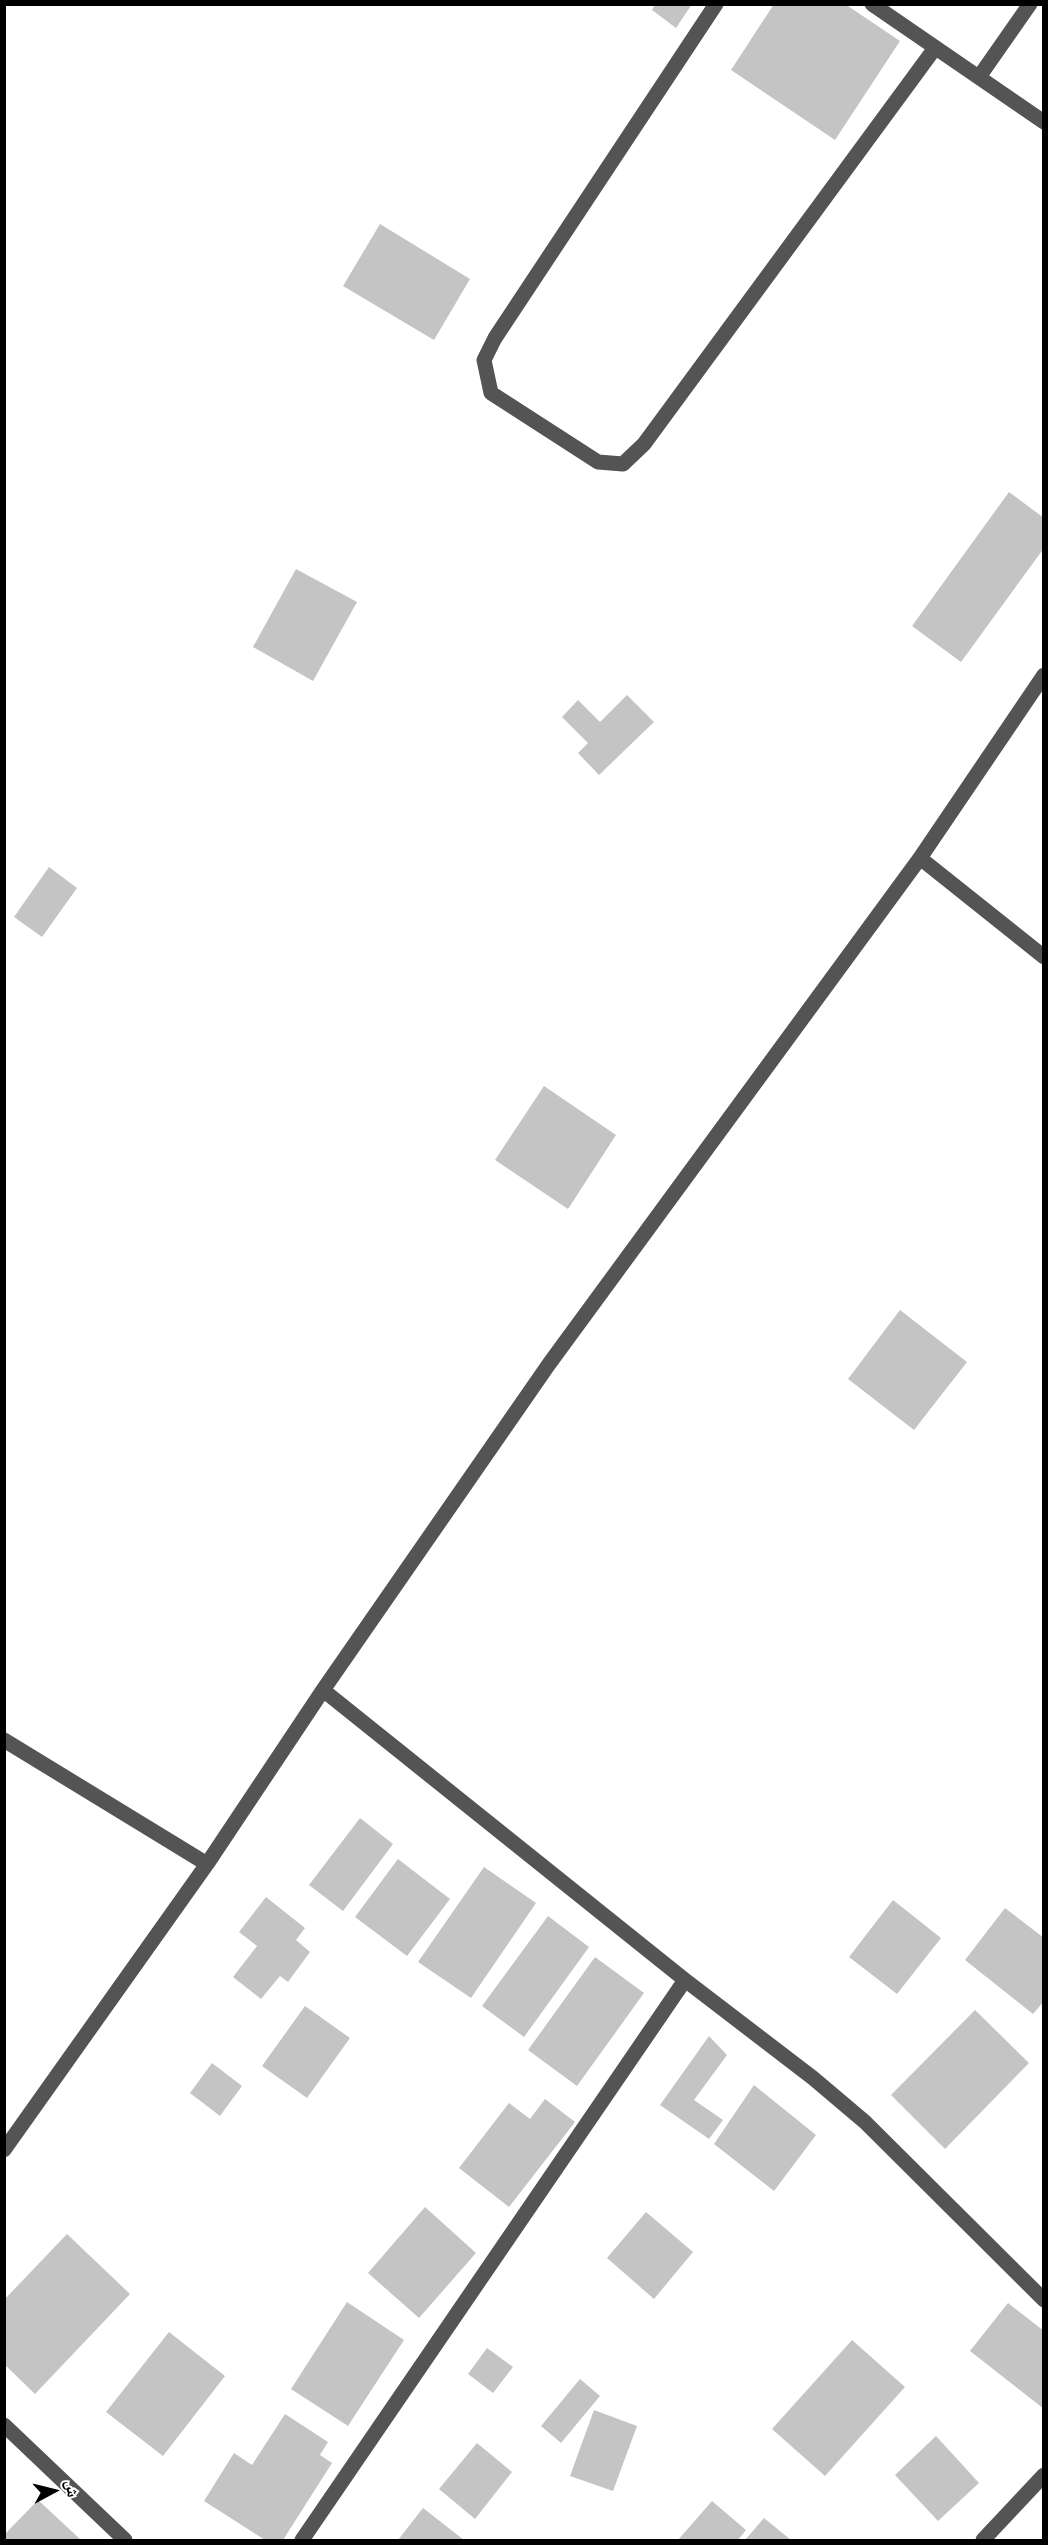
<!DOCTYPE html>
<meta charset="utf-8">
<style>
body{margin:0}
#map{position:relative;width:1048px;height:2545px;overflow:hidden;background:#fff;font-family:"Alegreya Sans","Noto Naskh Arabic",sans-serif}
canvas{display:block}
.frame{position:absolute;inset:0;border:6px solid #000;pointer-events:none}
.north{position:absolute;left:24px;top:2461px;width:60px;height:60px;-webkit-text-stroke:4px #fff;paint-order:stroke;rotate:83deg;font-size:16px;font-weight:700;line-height:24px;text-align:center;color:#000}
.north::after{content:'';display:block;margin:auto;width:21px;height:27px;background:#000;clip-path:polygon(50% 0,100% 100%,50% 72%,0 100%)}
</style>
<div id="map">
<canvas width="1048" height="2545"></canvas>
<div class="frame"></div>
<div class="north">ش</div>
</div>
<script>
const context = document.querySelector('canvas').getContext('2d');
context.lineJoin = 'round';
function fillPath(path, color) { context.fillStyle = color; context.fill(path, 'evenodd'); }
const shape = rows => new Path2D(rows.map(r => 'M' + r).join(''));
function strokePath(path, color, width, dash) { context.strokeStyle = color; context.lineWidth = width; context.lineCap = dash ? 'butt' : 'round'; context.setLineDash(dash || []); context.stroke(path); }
fillPath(shape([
 [655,4,692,4,676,28,652,10],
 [774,4,845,4,900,41,835,140,731,70],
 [380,224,470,279,434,340,343,286],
 [1009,492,1044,518,1044,548,961,662,912,626],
 [296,569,357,602,313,681,253,647],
 [627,695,654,722,599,775,578,753,588,743,562,717,578,700,600,722],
 [49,867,77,888,42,937,14,917],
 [544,1086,616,1135,568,1209,495,1160],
 [900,1310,967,1362,914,1430,848,1379],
 [360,1818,393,1844,343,1911,309,1885],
 [398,1859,450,1899,407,1956,355,1917],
 [484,1867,536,1903,471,1998,418,1962],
 [266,1897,305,1928,296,1940,310,1952,288,1982,280,1976,261,1999,233,1977,257,1946,239,1932],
 [893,1900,941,1938,897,1994,849,1957],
 [1005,1908,1044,1938,1044,2001,1033,2014,965,1960],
 [548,1916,589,1947,524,2037,482,2006],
 [595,1957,644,1993,577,2086,528,2050],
 [305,2006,350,2038,307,2098,262,2066],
 [975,2010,1029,2063,945,2149,891,2095],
 [709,2036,727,2055,694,2100,723,2120,709,2139,660,2105],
 [212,2063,242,2086,220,2116,190,2093],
 [754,2085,816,2135,774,2191,714,2144],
 [545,2099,575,2122,509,2207,459,2168,509,2103,530,2119],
 [425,2207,476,2253,419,2318,368,2273],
 [646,2212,693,2252,654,2299,607,2258],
 [67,2234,130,2294,35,2394,4,2364,4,2300],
 [347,2302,404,2340,348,2426,291,2389],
 [1008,2303,1044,2331,1044,2409,970,2351],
 [169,2332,225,2376,163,2456,106,2412],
 [852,2340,905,2387,825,2476,772,2429],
 [487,2348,513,2367,493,2393,468,2374],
 [580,2379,600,2396,561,2443,541,2426],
 [594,2410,637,2426,613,2491,570,2476],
 [285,2414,328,2442,320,2455,332,2463,283,2540,265,2540,204,2501,234,2453,252,2465],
 [936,2436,979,2483,938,2521,895,2475],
 [477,2443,512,2472,475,2519,439,2489],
 [38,2500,81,2540,4,2540,4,2535],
 [712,2501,746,2530,738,2540,678,2540],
 [423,2508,464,2540,398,2540],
 [764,2518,791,2540,745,2540]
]), '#c4c4c4');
strokePath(shape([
 [716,4,495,338,484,360,491,393,598,462,623,464,644,444,935,48],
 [872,4,1044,122],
 [979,77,1030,4],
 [920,858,1044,957],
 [323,1690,685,1980,813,2078,865,2122,1044,2300],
 [4,1740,207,1864],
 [4,2150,207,1864,323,1690,549,1364,920,858,1044,675],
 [4,2425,125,2540],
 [302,2540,685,1980],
 [983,2540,1044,2475]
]), '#545454', 15);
</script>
